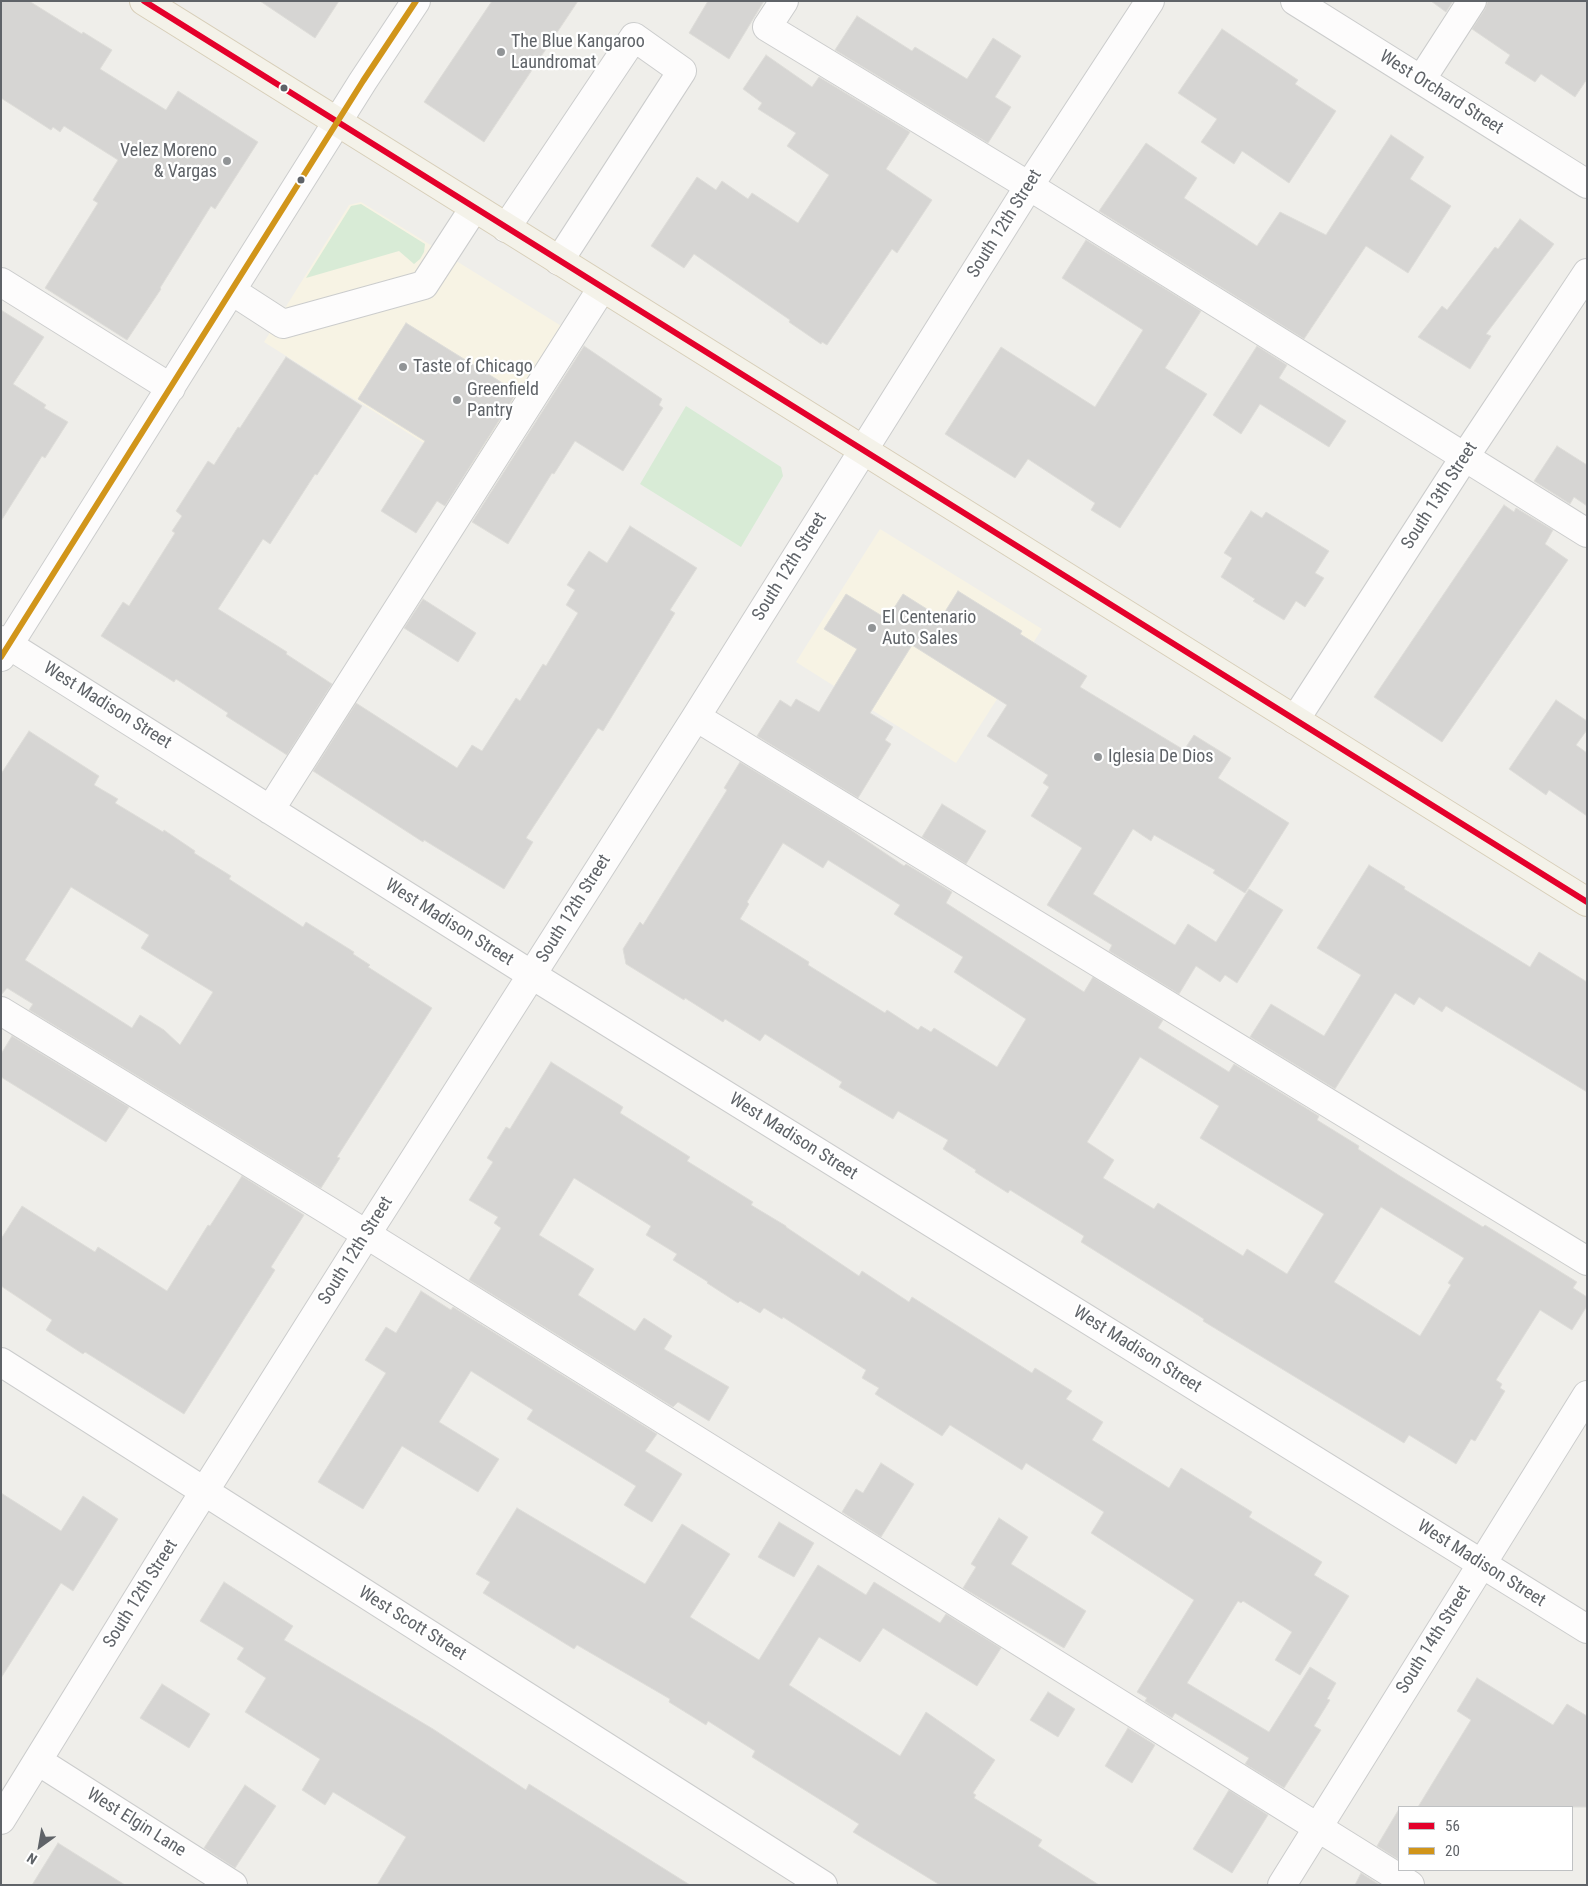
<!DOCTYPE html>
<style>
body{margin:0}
#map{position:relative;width:1588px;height:1886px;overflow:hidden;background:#efeeea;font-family:"Roboto Condensed",sans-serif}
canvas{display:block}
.frame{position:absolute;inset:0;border:2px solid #5f6368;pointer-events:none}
.legend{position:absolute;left:1398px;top:1806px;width:175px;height:65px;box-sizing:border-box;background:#fff;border:1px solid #bfc1c3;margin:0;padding:6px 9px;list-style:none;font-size:15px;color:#5f6368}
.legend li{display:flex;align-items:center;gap:10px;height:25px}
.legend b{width:25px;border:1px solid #bfc1c3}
.north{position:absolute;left:15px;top:1821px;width:50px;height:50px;-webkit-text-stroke:4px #fff;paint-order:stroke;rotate:212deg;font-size:14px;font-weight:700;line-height:20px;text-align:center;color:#5f6368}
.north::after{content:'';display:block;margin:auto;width:18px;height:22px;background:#5f6368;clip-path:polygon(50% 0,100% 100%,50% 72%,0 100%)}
</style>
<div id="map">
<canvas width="1588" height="1886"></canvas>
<div class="frame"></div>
<ul class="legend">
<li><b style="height:6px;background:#e4002b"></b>56</li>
<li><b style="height:6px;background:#d1951a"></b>20</li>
</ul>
<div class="north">N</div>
</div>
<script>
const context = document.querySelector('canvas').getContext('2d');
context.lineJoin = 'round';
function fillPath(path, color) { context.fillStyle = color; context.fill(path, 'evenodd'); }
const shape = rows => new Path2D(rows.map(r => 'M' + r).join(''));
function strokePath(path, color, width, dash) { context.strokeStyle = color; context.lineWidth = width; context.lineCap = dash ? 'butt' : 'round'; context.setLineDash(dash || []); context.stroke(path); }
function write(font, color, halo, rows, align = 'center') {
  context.font = font + ' "Roboto Condensed",sans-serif'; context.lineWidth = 4.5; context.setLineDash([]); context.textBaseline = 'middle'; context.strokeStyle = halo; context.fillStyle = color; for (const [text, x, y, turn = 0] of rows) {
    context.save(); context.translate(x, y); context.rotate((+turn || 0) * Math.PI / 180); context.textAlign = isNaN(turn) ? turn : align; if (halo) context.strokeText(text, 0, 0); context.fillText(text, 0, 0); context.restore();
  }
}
fillPath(shape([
 [361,202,563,327,468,471,264,342,349,205],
 [880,529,1042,629,956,763,796,662]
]), '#f7f3e4');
fillPath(shape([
 [361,204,425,244,424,252,420,259,414,264,399,251,306,278,351,206],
 [686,406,781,467,783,476,741,547,640,484]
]), '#d8ebd6');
const building = shape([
 [1,1,29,1,82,34,83,32,112,50,100,69,166,110,178,91,258,142,215,209,211,206,160,288,161,289,127,340,45,288,98,203,93,200,118,160,64,126,60,132,53,127,51,130,1,98,1,1],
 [260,1,339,1,315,38,260,1],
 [492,1,578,1,484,142,424,102,492,1],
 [708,1,764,1,729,59,689,33,708,1],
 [1431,1,1453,1,1446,12,1431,1],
 [1488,1,1587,1,1587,79,1575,97,1541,74,1535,82,1505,63,1510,55,1472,29,1485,9,1488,1],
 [857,16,912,51,915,47,967,79,993,38,1021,56,995,97,1011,107,988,143,835,50,857,16],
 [1222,29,1298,80,1295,84,1336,111,1289,183,1242,151,1234,164,1201,142,1217,119,1178,93,1222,29],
 [766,55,812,87,819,77,910,132,886,169,932,200,897,253,892,249,827,345,822,342,821,344,789,322,790,320,694,254,684,268,651,246,697,177,716,190,722,181,748,199,752,193,798,223,829,175,787,146,796,133,758,109,762,103,743,89,766,55],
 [1391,135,1424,157,1410,179,1451,206,1408,273,1366,246,1304,339,1099,211,1146,143,1197,178,1184,198,1257,246,1280,212,1326,235,1391,135],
 [1520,219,1554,244,1486,334,1491,336,1470,369,1418,337,1442,306,1447,310,1495,247,1498,249,1520,219],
 [1086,240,1201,311,1165,368,1207,394,1120,528,1091,510,1095,503,1028,459,1015,478,945,434,1001,347,1095,407,1143,330,1062,278,1086,240],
 [1,310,44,337,13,384,46,405,44,408,68,422,45,458,42,456,1,521,1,310],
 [406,323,517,392,445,506,437,501,416,533,381,511,425,441,358,399,406,323],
 [584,346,662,399,659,405,663,408,623,471,575,441,554,474,552,473,508,544,472,522,584,346],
 [1257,346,1287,365,1279,378,1346,421,1329,447,1260,404,1241,434,1213,415,1257,346],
 [286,357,362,406,317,475,315,474,270,544,263,539,218,609,287,652,286,654,332,684,287,755,226,716,228,713,176,679,174,682,101,636,123,602,129,606,175,533,172,531,182,516,176,511,208,461,214,465,238,427,240,428,286,357],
 [1557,446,1587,465,1587,506,1574,497,1570,504,1534,481,1557,446],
 [1504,505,1514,512,1516,508,1553,530,1545,544,1568,560,1442,742,1374,697,1504,505],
 [1251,511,1262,518,1266,512,1329,551,1315,573,1324,578,1305,607,1296,601,1284,620,1253,601,1255,599,1221,577,1232,558,1224,553,1251,511],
 [630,526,697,568,670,610,675,613,603,731,598,728,526,838,533,842,504,889,424,840,423,842,313,771,356,703,457,768,472,745,482,751,516,698,520,701,543,664,546,666,578,613,566,605,575,590,567,585,589,551,607,563,630,526],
 [958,591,1022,631,1020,634,1087,676,1080,687,1184,750,1194,735,1231,758,1218,778,1289,823,1245,893,1213,873,1215,870,1154,835,1151,841,1133,829,1093,894,1175,945,1188,924,1216,942,1249,889,1283,910,1237,983,1225,975,1220,982,1196,966,1179,994,1109,951,1112,945,1047,905,1082,848,1031,816,1049,787,1043,783,1048,775,987,736,1007,705,912,645,870,713,893,727,885,740,891,744,858,798,757,736,780,700,791,707,796,699,819,712,857,649,824,629,846,594,887,619,903,594,941,618,958,591],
 [423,599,476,633,458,662,404,628,423,599],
 [1556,700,1587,721,1587,730,1576,745,1587,753,1587,816,1549,790,1546,795,1509,769,1556,700],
 [29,731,99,776,94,785,118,799,115,803,163,832,164,830,195,851,194,853,231,876,229,879,303,927,306,922,354,952,353,954,370,965,368,967,432,1008,337,1157,340,1158,321,1188,29,1010,33,1004,7,988,1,995,1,774,29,731],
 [71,887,149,935,141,948,213,992,180,1045,164,1030,140,1015,132,1028,25,960,71,887],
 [740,762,842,824,904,866,906,864,952,892,946,903,1084,992,1093,977,1163,1020,1158,1028,1229,1072,1234,1064,1319,1116,1317,1120,1359,1146,1358,1149,1400,1176,1483,1227,1485,1225,1577,1282,1573,1288,1587,1297,1587,1306,1572,1330,1540,1310,1496,1380,1502,1384,1500,1388,1505,1391,1475,1441,1471,1439,1456,1464,1409,1435,1404,1443,1203,1321,1204,1319,1081,1242,1084,1236,1010,1190,1008,1193,975,1172,976,1170,943,1149,948,1140,898,1111,893,1119,839,1087,842,1082,765,1034,760,1041,725,1019,723,1022,685,998,684,1000,626,964,623,949,640,922,643,925,727,790,724,788,740,762],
 [783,843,823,868,828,860,900,905,894,914,963,957,954,972,1026,1019,997,1067,934,1028,931,1032,921,1026,918,1030,887,1010,885,1013,808,965,809,962,740,919,749,904,747,902,783,843],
 [1140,1057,1219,1106,1200,1138,1324,1214,1287,1274,1247,1249,1243,1256,1158,1203,1154,1209,1103,1178,1114,1160,1087,1142,1140,1057],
 [1381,1207,1464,1258,1448,1283,1451,1285,1420,1336,1334,1282,1381,1207],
 [942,804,986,831,966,864,922,837,942,804],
 [1369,865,1405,887,1404,889,1530,967,1539,952,1587,982,1587,1092,1446,1006,1442,1012,1419,997,1414,1005,1395,993,1335,1089,1250,1037,1271,1004,1324,1036,1361,975,1317,948,1369,865],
 [12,1036,129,1107,106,1142,1,1077,1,1054,12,1036],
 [551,1062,623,1107,620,1113,690,1157,687,1161,753,1202,751,1205,786,1226,786,1227,859,1276,862,1271,909,1302,912,1297,1032,1373,1035,1368,1072,1391,1066,1399,1103,1422,1092,1440,1169,1488,1181,1468,1252,1512,1249,1517,1322,1562,1314,1575,1349,1596,1300,1675,1275,1660,1292,1632,1243,1601,1241,1603,1238,1601,1187,1683,1269,1732,1310,1667,1336,1683,1327,1699,1330,1700,1314,1726,1321,1730,1284,1788,1245,1764,1249,1758,1175,1713,1172,1718,1145,1701,1147,1698,1137,1692,1194,1600,1091,1533,1104,1512,1026,1463,1022,1470,950,1425,942,1436,875,1394,879,1388,862,1378,866,1370,783,1317,782,1319,764,1308,760,1313,740,1301,738,1303,707,1283,708,1282,673,1260,677,1254,646,1235,651,1226,574,1178,539,1235,594,1269,578,1295,635,1331,644,1318,672,1336,664,1349,729,1387,709,1421,678,1402,673,1407,469,1280,501,1228,494,1223,498,1217,469,1200,493,1162,487,1158,506,1127,510,1129,551,1062],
 [242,1176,304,1215,271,1267,275,1270,184,1414,85,1352,83,1354,46,1330,52,1320,1,1286,1,1239,22,1206,95,1252,98,1247,167,1291,208,1225,210,1226,242,1176],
 [421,1291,451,1310,453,1307,657,1434,645,1451,682,1474,652,1522,624,1505,636,1486,527,1419,533,1410,471,1371,439,1422,499,1459,478,1492,402,1446,363,1509,318,1482,386,1373,365,1360,386,1327,396,1333,421,1291],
 [881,1463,914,1484,881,1537,842,1512,856,1489,863,1493,881,1463],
 [1,1493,61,1531,83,1496,118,1519,73,1591,61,1583,1,1678,1,1493],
 [517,1508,645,1584,682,1524,730,1554,690,1617,759,1660,818,1565,866,1595,874,1582,940,1623,946,1614,1001,1648,977,1686,883,1628,860,1662,819,1637,789,1685,900,1756,926,1712,995,1760,973,1793,976,1795,974,1798,1042,1840,1038,1846,1099,1885,940,1885,853,1832,859,1824,752,1757,755,1751,708,1721,706,1725,669,1702,670,1699,577,1645,574,1649,483,1593,490,1582,476,1574,517,1508],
 [999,1518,1028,1537,1011,1564,1086,1611,1064,1648,963,1588,976,1567,971,1564,999,1518],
 [779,1522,814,1543,794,1577,758,1557,779,1522],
 [224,1582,293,1626,284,1640,433,1729,526,1790,529,1784,690,1885,377,1885,406,1837,333,1792,325,1805,302,1790,320,1759,245,1712,266,1678,237,1659,244,1648,200,1621,224,1582],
 [1477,1678,1553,1725,1567,1704,1587,1716,1587,1807,1418,1807,1471,1720,1457,1711,1477,1678],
 [162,1684,210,1714,189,1748,140,1718,162,1684],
 [1048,1692,1075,1709,1058,1737,1030,1720,1048,1692],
 [1128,1728,1155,1745,1132,1783,1105,1766,1128,1728],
 [245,1785,276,1806,235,1868,204,1848,245,1785],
 [1229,1790,1268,1815,1232,1873,1193,1849,1229,1790],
 [1399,1809,1399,1860,1377,1846,1399,1809],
 [58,1843,125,1885,32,1885,58,1843],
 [1361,1873,1380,1885,1355,1885,1361,1873]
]);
fillPath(building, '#d6d5d3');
strokePath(building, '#deddd9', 1);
const minor = shape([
 [784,1,767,27,1029,186,1587,533],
 [1295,1,1587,184],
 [1421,80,1472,1],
 [506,228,634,37,682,71,559,261],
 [1,282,171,388],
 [232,291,283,324,424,285,474,208],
 [1,640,532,975,1587,1629],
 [1,657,363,81,416,1],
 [696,717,1587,1261],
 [1295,720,1464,458,1587,273],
 [270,810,602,288],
 [1,1011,329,1211,1410,1885],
 [1,1362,823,1885],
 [38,1761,233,1885],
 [1,1820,173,1541,366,1235,696,717,1029,186,1150,1],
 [1282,1885,1587,1395]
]);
const major = shape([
 [144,1,1587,902]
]);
strokePath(minor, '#cbcccc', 30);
strokePath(major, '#d7ceb8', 30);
strokePath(minor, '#fdfcfc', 28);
strokePath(major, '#f4f2e9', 28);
strokePath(shape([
 [144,1,1587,902]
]), '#e4002b', 6);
strokePath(shape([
 [1,657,363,81,416,1]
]), '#d1951a', 6);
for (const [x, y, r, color] of [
 [501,52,5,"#919496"],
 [284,88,4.5,"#5f6368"],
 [227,161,5,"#919496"],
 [301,180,4.5,"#5f6368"],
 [403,367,5,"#919496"],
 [457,400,5,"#919496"],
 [872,628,5,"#919496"],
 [1098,757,5,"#919496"]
]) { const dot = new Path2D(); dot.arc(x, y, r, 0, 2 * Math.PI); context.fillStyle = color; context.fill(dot); strokePath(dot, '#fff', 2); }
write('18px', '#5f6368', '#fff', [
 ["The Blue Kangaroo",511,42],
 ["Laundromat",511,63],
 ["Velez Moreno",217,151,"right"],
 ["& Vargas",217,172,"right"],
 ["Taste of Chicago",413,367],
 ["Greenfield",467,390],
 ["Pantry",467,411],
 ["El Centenario",882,618],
 ["Auto Sales",882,639],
 ["Iglesia De Dios",1108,757]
], 'left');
write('18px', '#5f6368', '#fff', [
 ["West Orchard Street",1441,93,32],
 ["South 12th Street",1005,224,-58],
 ["South 13th Street",1440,496,-57],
 ["South 12th Street",790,567,-58],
 ["West Madison Street",107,706,32],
 ["South 12th Street",574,909,-58],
 ["West Madison Street",449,923,32],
 ["West Madison Street",793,1137,32],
 ["South 12th Street",356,1251,-58],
 ["West Madison Street",1137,1350,32],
 ["West Madison Street",1481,1564,32],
 ["South 12th Street",141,1594,-58],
 ["West Scott Street",412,1624,32],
 ["South 14th Street",1434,1640,-58],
 ["West Elgin Lane",136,1823,32]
]);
</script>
